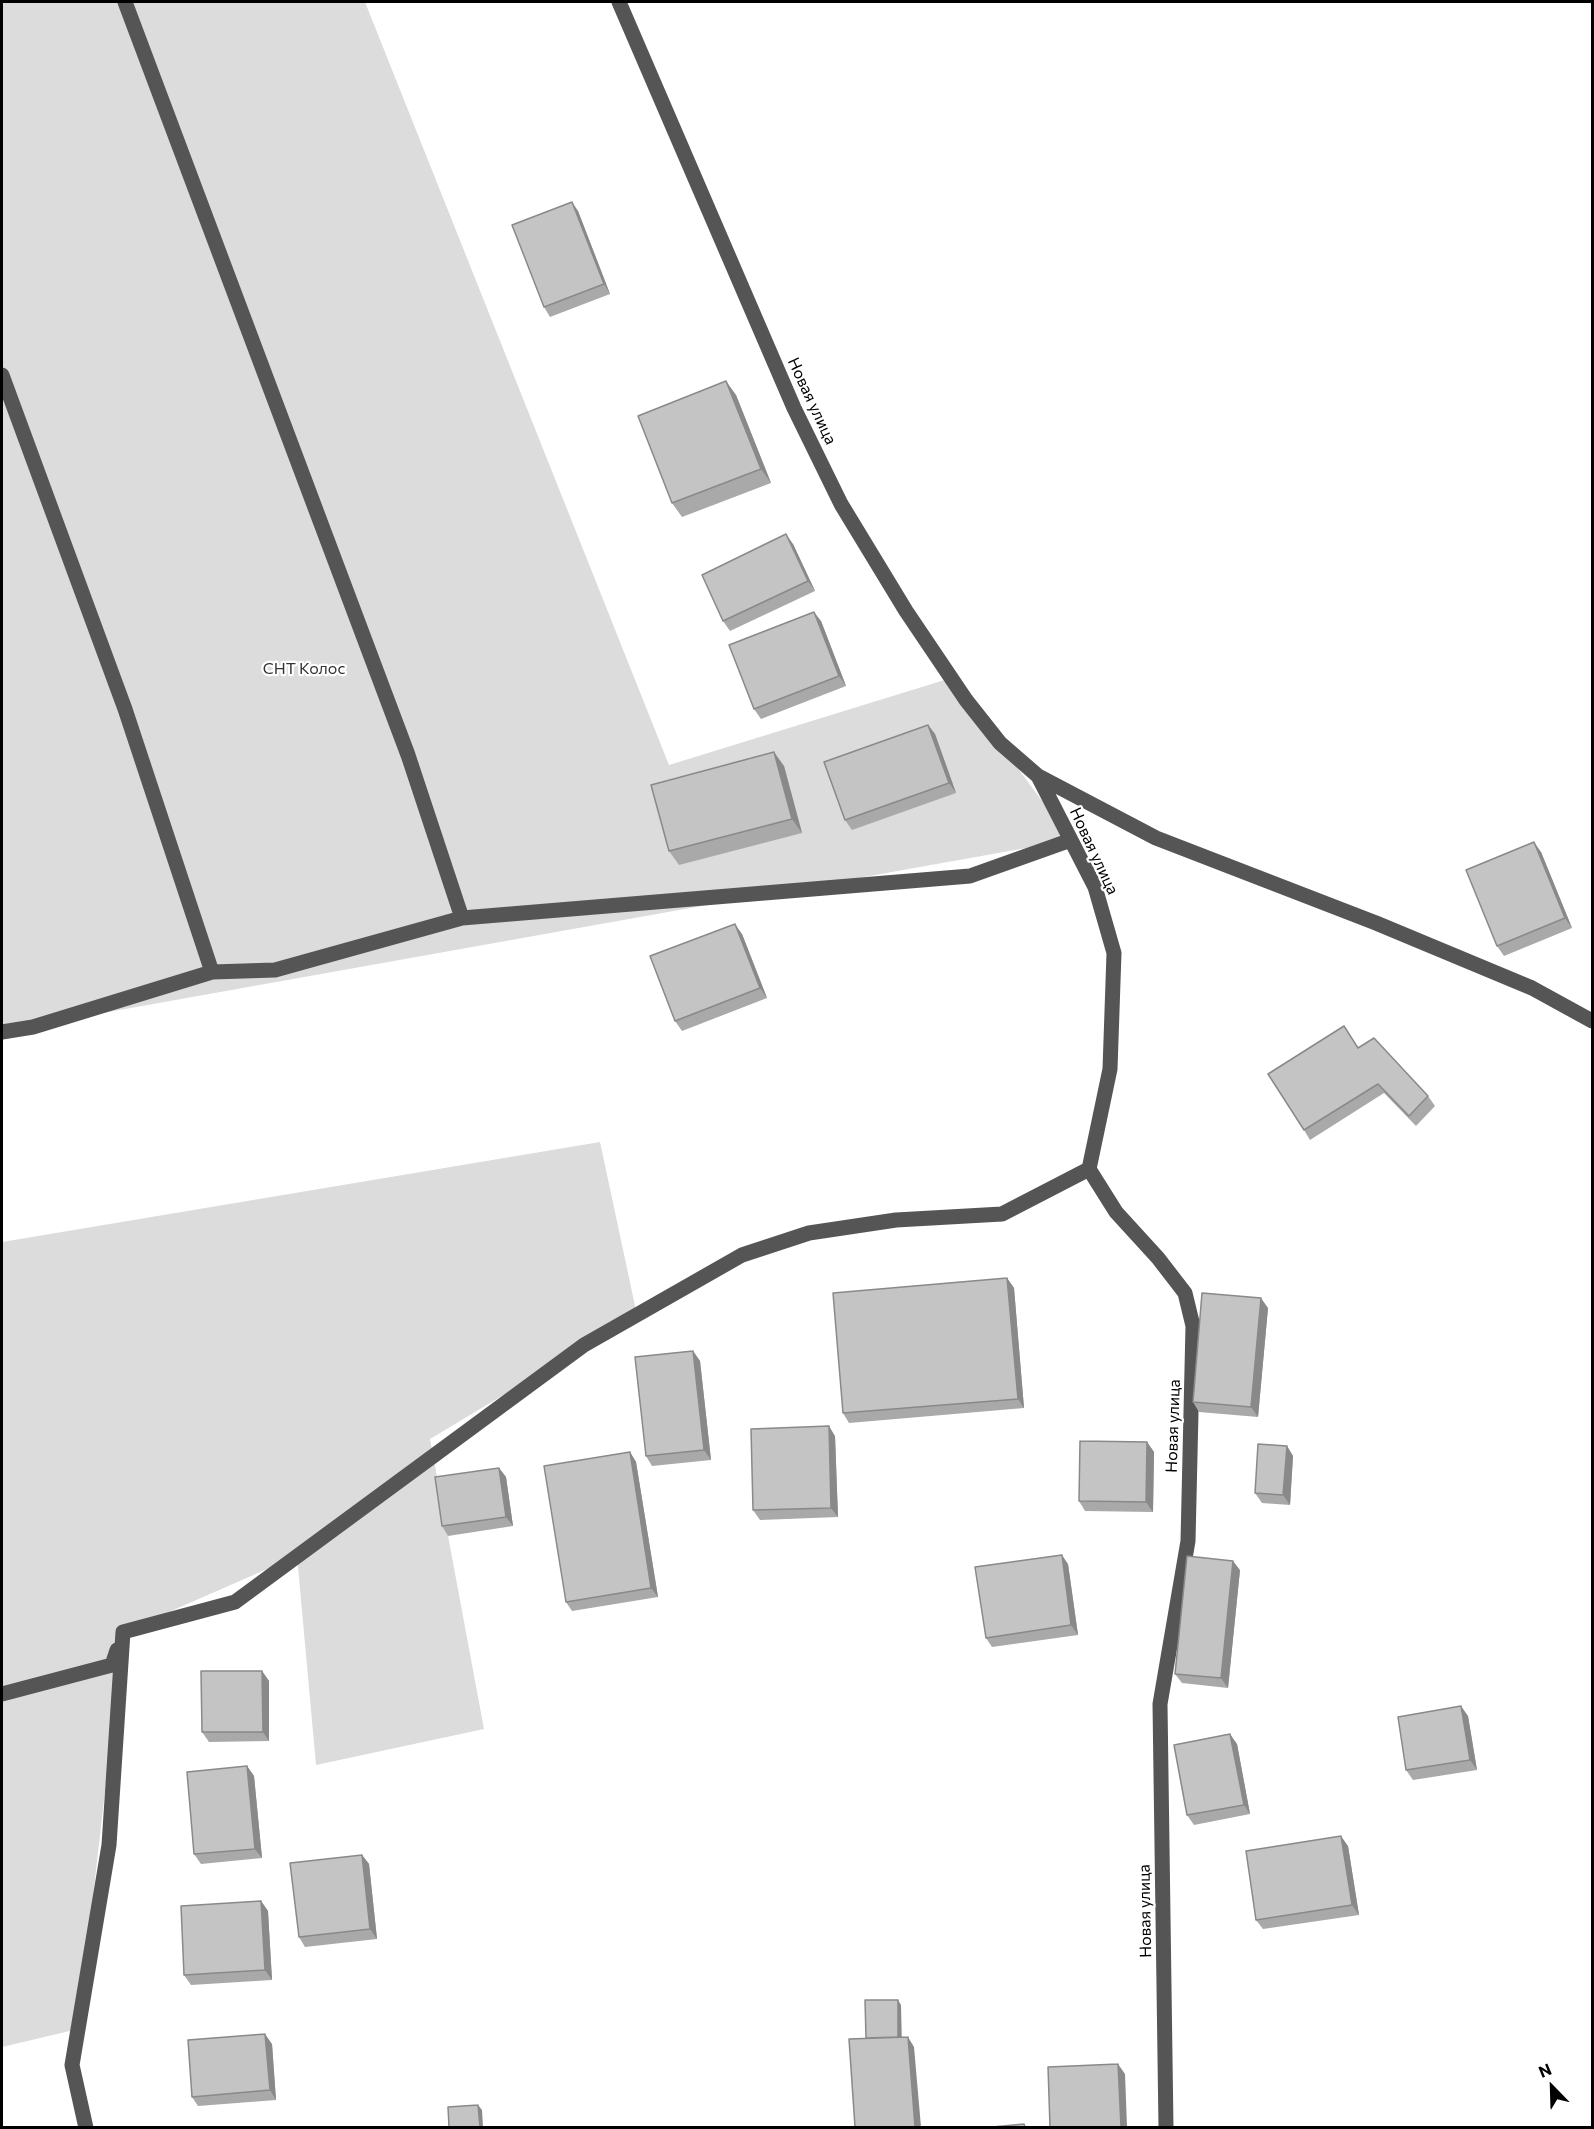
<!DOCTYPE html>
<meta charset="utf-8">
<style>
body{margin:0}
#map{position:relative;width:1594px;height:2129px;overflow:hidden;background:#fff;font-family:Commissioner,sans-serif}
canvas{display:block}
.frame{position:absolute;inset:0;border:3px solid #000;pointer-events:none}
.north{position:absolute;left:1522px;top:2057px;width:60px;height:60px;-webkit-text-stroke:4px #fff;paint-order:stroke;rotate:337deg;font-size:16px;font-weight:700;line-height:24px;text-align:center;color:#000}
.north::after{content:'';display:block;margin:auto;width:21px;height:27px;background:#000;clip-path:polygon(50% 0,100% 100%,50% 72%,0 100%)}
</style>
<div id="map">
<canvas width="1594" height="2129"></canvas>
<div class="frame"></div>
<div class="north">N</div>
</div>
<script>
const context = document.querySelector('canvas').getContext('2d');
context.lineJoin = 'round';
function fillPath(path, color) { context.fillStyle = color; context.fill(path, 'evenodd'); }
const shape = rows => new Path2D(rows.map(r => 'M' + r).join(''));
function strokePath(path, color, width, dash) { context.strokeStyle = color; context.lineWidth = width; context.lineCap = dash ? 'butt' : 'round'; context.setLineDash(dash || []); context.stroke(path); }
function write(font, color, halo, rows, align = 'center') {
  context.font = font + ' Commissioner,sans-serif'; context.lineWidth = 4.5; context.setLineDash([]); context.textBaseline = 'middle'; context.strokeStyle = halo; context.fillStyle = color; for (const [text, x, y, turn = 0] of rows) {
    context.save(); context.translate(x, y); context.rotate((+turn || 0) * Math.PI / 180); context.textAlign = isNaN(turn) ? turn : align; if (halo) context.strokeText(text, 0, 0); context.fillText(text, 0, 0); context.restore();
  }
}
fillPath(shape([
 [2,2,365,2,669,765,951,678,1071,840,2,1031],
 [600,1142,637,1315,430,1439,484,1729,316,1765,297,1556,123,1632,78,2029,2,2047,2,1242]
]), '#dcdcdc');
strokePath(shape([
 [125,2,408,755,462,918],
 [619,2,794,408,841,504,906,611,966,700,1000,743,1038,776,1156,838,1376,923,1532,988,1592,1021],
 [2,375,125,709,212,972],
 [1038,776,1095,887,1114,953,1110,1069,1089,1169,1116,1212,1158,1258,1185,1293,1193,1326,1188,1541,1160,1704,1166,2128],
 [2,1032,33,1027,212,972,275,970,462,918,970,876,1071,840],
 [2,1694,112,1665,117,1650],
 [86,2128,72,2065,109,1845,123,1632,235,1602,584,1345,742,1255,809,1233,896,1220,1002,1214,1089,1169]
]), '#555', 15);
fillPath(shape([
 [578,211,610,294,550,317,544,307],
 [736,395,771,483,682,517,672,503],
 [793,544,815,591,730,631,723,621],
 [821,621,846,686,761,719,754,709],
 [928,725,935,734,956,793,852,830,845,820],
 [784,766,802,833,679,865,669,851],
 [1541,852,1572,928,1504,956,1497,946],
 [742,934,767,998,682,1031,675,1021],
 [1359,1048,1428,1096,1435,1106,1416,1126,1384,1093,1310,1140,1304,1130],
 [1007,1278,1014,1288,1024,1408,849,1423,843,1413],
 [1268,1308,1258,1417,1199,1412,1193,1402],
 [693,1351,700,1361,711,1460,652,1466,646,1456],
 [835,1436,838,1517,760,1520,753,1510],
 [1147,1442,1154,1452,1153,1512,1085,1511,1079,1501],
 [1287,1446,1293,1456,1290,1505,1262,1503,1255,1493],
 [630,1452,636,1462,658,1597,572,1611,566,1602],
 [499,1468,506,1477,513,1526,448,1536,442,1526],
 [1068,1564,1078,1635,992,1647,986,1638],
 [1240,1570,1228,1688,1182,1683,1175,1674],
 [262,1671,269,1681,269,1741,209,1742,202,1732],
 [1468,1716,1477,1770,1413,1780,1406,1770],
 [1237,1744,1250,1814,1194,1825,1187,1815],
 [247,1766,254,1776,262,1858,201,1864,194,1854],
 [1348,1846,1359,1915,1263,1929,1256,1920],
 [362,1855,369,1864,377,1939,305,1947,299,1937],
 [261,1901,268,1911,272,1980,191,1985,184,1975],
 [272,2044,276,2100,198,2106,192,2097]
]), '#a9a9a9');
fillPath(shape([
 [572,202,578,211,610,294,604,284],
 [726,381,736,395,771,483,761,469],
 [786,534,793,544,815,591,808,581],
 [814,612,821,621,846,686,839,676],
 [928,725,935,734,956,793,949,783],
 [774,752,784,766,802,833,792,819],
 [1534,842,1541,852,1572,928,1565,918],
 [735,924,742,934,767,998,760,988],
 [1007,1278,1014,1288,1024,1408,1018,1399],
 [1261,1298,1268,1308,1258,1417,1251,1407],
 [693,1351,700,1361,711,1460,704,1450],
 [829,1426,835,1436,838,1517,831,1508],
 [1147,1442,1154,1452,1153,1512,1146,1502],
 [1287,1446,1293,1456,1290,1505,1283,1495],
 [630,1452,636,1462,658,1597,651,1588],
 [499,1468,506,1477,513,1526,506,1517],
 [1062,1555,1068,1564,1078,1635,1071,1625],
 [1233,1561,1240,1570,1228,1688,1221,1678],
 [262,1671,269,1681,269,1741,263,1732],
 [1461,1706,1468,1716,1477,1770,1470,1760],
 [1230,1734,1237,1744,1250,1814,1244,1805],
 [247,1766,254,1776,262,1858,255,1849],
 [1341,1836,1348,1846,1359,1915,1352,1905],
 [362,1855,369,1864,377,1939,370,1929],
 [261,1901,268,1911,272,1980,265,1970],
 [898,2000,901,2005,902,2047,898,2042],
 [265,2034,272,2044,276,2100,270,2090],
 [908,2037,914,2047,921,2127,915,2127],
 [1118,2064,1125,2074,1127,2127,1121,2127],
 [478,2105,482,2110,483,2127,480,2127]
]), '#898989');
const building = shape([
 [572,202,604,284,544,307,512,225,572,202],
 [726,381,761,469,672,503,638,416,726,381],
 [786,534,808,581,723,621,702,575,786,534],
 [814,612,839,676,754,709,729,645,814,612],
 [928,725,949,783,845,820,824,762,928,725],
 [774,752,792,819,669,851,651,785,774,752],
 [1534,842,1565,918,1497,946,1466,870,1534,842],
 [735,924,760,988,675,1021,650,956,735,924],
 [1344,1026,1358,1048,1374,1038,1428,1096,1409,1116,1378,1084,1304,1130,1268,1074,1344,1026],
 [1007,1278,1018,1399,843,1413,833,1293,1007,1278],
 [1202,1293,1261,1298,1251,1407,1193,1402,1202,1293],
 [693,1351,704,1450,646,1456,635,1357,693,1351],
 [829,1426,831,1508,753,1510,751,1429,829,1426],
 [1080,1441,1147,1442,1146,1502,1079,1501,1080,1441],
 [1258,1444,1287,1446,1283,1495,1255,1493,1258,1444],
 [630,1452,651,1588,566,1602,544,1466,630,1452],
 [499,1468,506,1517,442,1526,435,1477,499,1468],
 [1062,1555,1071,1625,986,1638,975,1567,1062,1555],
 [1187,1556,1233,1561,1221,1678,1175,1674,1187,1556],
 [201,1671,262,1671,263,1732,202,1732,201,1671],
 [1461,1706,1470,1760,1406,1770,1398,1717,1461,1706],
 [1230,1734,1244,1805,1187,1815,1174,1745,1230,1734],
 [247,1766,255,1849,194,1854,187,1772,247,1766],
 [1341,1836,1352,1905,1256,1920,1246,1851,1341,1836],
 [362,1855,370,1929,299,1937,290,1863,362,1855],
 [261,1901,265,1970,184,1975,181,1906,261,1901],
 [865,2000,898,2000,898,2037,866,2038,865,2000],
 [265,2034,270,2090,192,2097,188,2040,265,2034],
 [908,2037,915,2127,855,2127,849,2039,908,2037],
 [1118,2064,1121,2127,1050,2127,1048,2067,1118,2064],
 [478,2105,480,2127,449,2127,448,2107,478,2105],
 [1024,2124,1025,2127,992,2127,1024,2124]
]);
fillPath(building, '#c4c4c4');
strokePath(building, '#898989', 1.5);
write('16px', '#000', '#fff', [
 ["Новая улица",812,401,65],
 ["Новая улица",1094,851,65],
 ["Новая улица",1173,1426,-88],
 ["Новая улица",1145,1911,-91]
]);
write('16px', '#333', '#fff', [
 ["СНТ Колос",304,669]
]);
</script>
